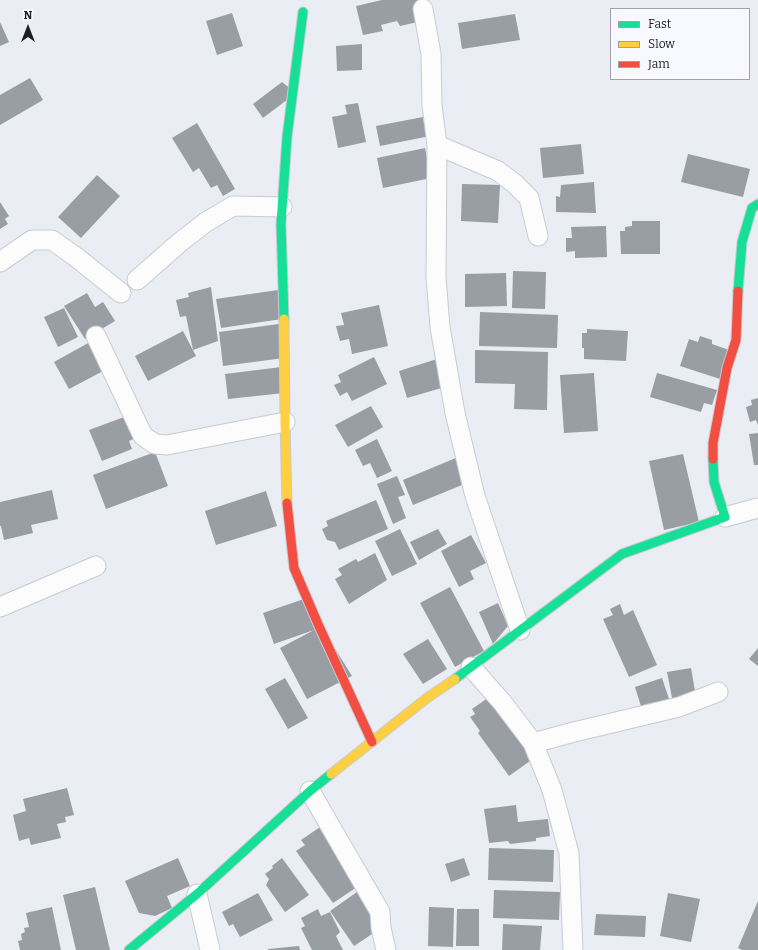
<!DOCTYPE html>
<style>
body{margin:0}
#map{position:relative;width:758px;height:950px;overflow:hidden;background:#eaedf3;font-family:Bitter,serif}
canvas{display:block}
.legend{position:absolute;left:610px;top:8px;width:140px;height:72px;box-sizing:border-box;background:#f7f9fe;border:1px solid #9fa1a6;margin:0;padding:5px 7px;list-style:none;font-size:12px;color:#1c1e21}
.legend li{display:flex;align-items:center;gap:8px;height:20px}
.legend b{width:20px;border:1px solid #9fa1a6}
.north{position:absolute;left:8px;top:8px;width:40px;height:40px;-webkit-text-stroke:3px #f7f9fe;paint-order:stroke;rotate:0deg;font-size:11px;font-weight:700;line-height:16px;text-align:center;color:#1c1e21}
.north::after{content:'';display:block;margin:auto;width:14px;height:18px;background:#1c1e21;clip-path:polygon(50% 0,100% 100%,50% 72%,0 100%)}
</style>
<div id="map">
<canvas width="758" height="950"></canvas>
<ul class="legend">
<li><b style="height:5px;background:#16e098"></b>Fast</li>
<li><b style="height:5px;background:#ffcf43"></b>Slow</li>
<li><b style="height:5px;background:#f24e42"></b>Jam</li>
</ul>
<div class="north">N</div>
</div>
<script>
const context = document.querySelector('canvas').getContext('2d');
context.lineJoin = 'round';
function fillPath(path, color) { context.fillStyle = color; context.fill(path, 'evenodd'); }
const shape = rows => new Path2D(rows.map(r => 'M' + r).join(''));
function strokePath(path, color, width, dash) { context.strokeStyle = color; context.lineWidth = width; context.lineCap = dash ? 'butt' : 'round'; context.setLineDash(dash || []); context.stroke(path); }
fillPath(shape([
 [382,0,417,0,422,21,400,26,397,21,381,25,383,31,363,35,356,6],
 [232,13,243,46,217,55,206,21],
 [515,14,520,40,462,49,458,23],
 [0,22,9,42,0,46],
 [362,44,362,70,337,71,336,46],
 [30,78,43,100,0,125,0,95],
 [282,82,296,93,263,118,253,104],
 [358,103,366,142,338,148,332,117,347,114,345,105],
 [423,117,424,123,431,122,430,136,380,146,376,126],
 [197,123,235,189,223,196,217,185,211,188,199,168,193,172,172,138],
 [581,144,584,174,543,178,540,148],
 [425,148,431,178,383,188,377,158],
 [688,154,750,169,743,197,681,182],
 [97,175,120,196,81,238,58,217],
 [594,182,596,213,556,212,556,196,560,197,561,185],
 [462,184,500,185,498,223,461,221],
 [0,202,9,216,5,219,8,224,0,229],
 [632,221,660,221,660,254,621,254,620,231,625,231,625,227,632,226],
 [606,226,607,257,575,258,575,251,566,252,566,238,572,238,571,227],
 [513,271,546,272,545,309,512,308],
 [506,273,507,306,465,307,465,274],
 [211,287,218,341,193,350,186,316,180,317,176,300,189,297,188,293],
 [278,290,282,319,221,328,216,299],
 [87,293,95,307,103,302,115,321,85,339,64,306],
 [379,305,388,346,352,354,349,339,340,341,336,326,344,325,341,313],
 [64,308,78,337,58,347,44,317],
 [480,312,558,315,557,348,479,346],
 [279,324,284,358,223,366,219,332],
 [587,329,628,331,626,361,584,359,584,348,582,348,582,333,587,333],
 [183,331,196,356,148,381,135,356],
 [700,336,712,340,712,344,729,350,720,379,680,366,689,339,698,342],
 [90,342,105,370,69,389,54,362],
 [475,350,548,352,547,410,514,409,515,384,475,383],
 [374,357,387,384,352,401,347,392,340,396,334,385,341,382,338,375],
 [437,359,445,387,407,398,399,371],
 [281,367,284,393,228,399,225,374],
 [594,373,598,431,564,433,560,375],
 [657,373,717,390,712,405,704,403,701,412,650,397],
 [758,398,758,425,756,420,750,422,746,407,752,405,751,400],
 [371,406,383,427,348,447,335,425],
 [124,417,131,434,136,432,138,437,129,441,132,449,102,461,89,430],
 [758,433,758,465,754,465,749,434],
 [377,439,392,471,377,478,370,463,363,466,355,450],
 [155,452,168,486,106,509,93,475],
 [683,454,699,522,664,530,649,461],
 [458,457,466,477,460,479,462,485,413,505,403,480],
 [397,476,405,495,398,497,406,518,393,524,377,484],
 [52,490,58,519,31,525,33,533,4,540,1,526,0,526,0,502],
 [266,491,277,526,216,545,205,511],
 [376,500,388,529,339,550,335,542,327,540,322,529,328,526,326,521],
 [400,529,417,564,392,576,375,541],
 [438,529,447,544,419,560,410,542],
 [471,535,486,563,470,571,474,579,459,587,441,551],
 [375,553,387,580,349,604,335,579,342,575,338,569,356,559,358,562],
 [450,587,484,651,455,667,420,603],
 [304,599,352,676,307,699,280,648,314,630,274,644,263,613],
 [498,603,508,626,493,644,479,612],
 [620,604,624,615,633,610,657,665,629,677,603,619,613,615,610,609],
 [428,639,447,669,423,684,403,654],
 [758,648,758,666,749,659],
 [691,668,698,709,675,713,667,672],
 [285,678,308,718,288,729,265,689],
 [662,678,672,708,644,716,635,687],
 [492,695,537,756,509,776,478,733,480,731,470,717,475,714,472,709],
 [67,788,74,815,65,817,66,822,57,824,61,838,31,845,29,838,19,841,13,815,26,811,23,799],
 [516,805,518,822,548,819,550,836,536,838,536,841,510,844,508,841,489,843,484,809],
 [323,825,363,883,333,903,296,851,305,845,301,840],
 [489,848,554,850,553,882,488,880],
 [178,858,190,886,167,896,172,908,155,916,139,913,125,881],
 [282,858,309,895,285,912,266,885,269,879,265,874,273,868,272,866],
 [464,858,470,875,451,882,445,864],
 [95,887,110,950,76,950,63,895],
 [494,890,560,892,559,920,493,918],
 [357,892,381,928,354,946,330,911],
 [258,893,273,920,240,937,233,924,229,926,222,912],
 [668,893,700,899,691,942,660,936],
 [758,901,758,950,742,950,738,948],
 [52,907,61,950,20,950,18,941,22,940,21,934,25,932,24,928,29,927,26,913],
 [429,907,454,908,453,947,428,946],
 [318,909,321,916,330,912,340,932,336,936,343,950,312,950,301,928,305,926,301,918],
 [457,909,479,909,479,946,456,946],
 [596,914,646,916,645,937,594,935],
 [503,924,542,926,540,950,502,950],
 [299,946,300,950,268,950,268,949]
]), '#999da4');
const street = shape([
 [423,9,431,54,432,105,437,145,436,277,440,327,455,413,475,496,520,630],
 [437,145,498,171,515,184,529,198,538,236],
 [0,262,32,240,52,240,76,257,121,293],
 [137,280,179,243,206,222,233,206,282,207],
 [96,336,143,436,155,444,167,445,285,422],
 [725,517,758,508],
 [0,607,96,566],
 [471,667,502,702,533,743,552,790,569,853,573,950],
 [533,743,574,732,679,707,718,692],
 [310,791,380,912,381,928,386,950],
 [197,894,210,950]
]);
const fast = shape([
 [738,291,742,242,752,208,758,204],
 [284,319,281,224,287,137,303,12],
 [455,679,622,554,725,517,714,482,713,459],
 [129,950,197,894,310,791,331,774]
]);
const slow = shape([
 [284,319,285,422,287,503],
 [331,774,427,698,455,679]
]);
const jam = shape([
 [713,459,713,443,727,368,736,340,738,291],
 [287,503,294,568,318,624,372,742]
]);
strokePath(street, '#c9cbd0', 21);
strokePath(fast, '#c9cbd0', 11);
strokePath(slow, '#c9cbd0', 11);
strokePath(jam, '#c9cbd0', 11);
strokePath(street, '#fcfcfd', 19);
strokePath(fast, '#16e098', 9);
strokePath(slow, '#ffcf43', 9);
strokePath(jam, '#f24e42', 9);
</script>
